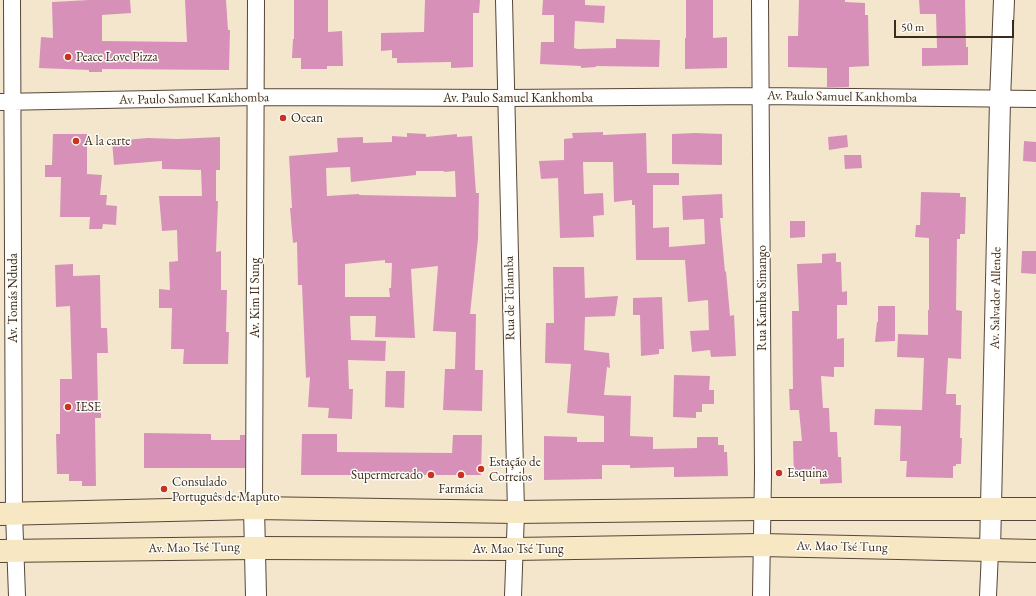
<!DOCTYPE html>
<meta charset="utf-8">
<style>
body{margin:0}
#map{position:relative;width:1036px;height:596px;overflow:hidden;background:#f3e6cd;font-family:"EB Garamond",serif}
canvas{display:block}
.scale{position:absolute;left:894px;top:20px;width:120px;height:18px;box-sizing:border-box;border:2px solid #3b2a1e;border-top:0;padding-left:5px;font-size:12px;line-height:14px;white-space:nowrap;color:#3b2a1e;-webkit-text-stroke:3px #fdfcf7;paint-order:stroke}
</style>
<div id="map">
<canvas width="1036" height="596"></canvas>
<div class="scale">50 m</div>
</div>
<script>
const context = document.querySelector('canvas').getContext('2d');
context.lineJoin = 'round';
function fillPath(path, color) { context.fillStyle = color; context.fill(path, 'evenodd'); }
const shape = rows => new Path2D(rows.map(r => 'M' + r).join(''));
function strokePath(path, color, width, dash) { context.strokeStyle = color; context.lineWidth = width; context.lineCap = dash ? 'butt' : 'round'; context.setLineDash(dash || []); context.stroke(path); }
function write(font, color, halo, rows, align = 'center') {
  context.font = font + ' "EB Garamond",serif'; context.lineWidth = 3; context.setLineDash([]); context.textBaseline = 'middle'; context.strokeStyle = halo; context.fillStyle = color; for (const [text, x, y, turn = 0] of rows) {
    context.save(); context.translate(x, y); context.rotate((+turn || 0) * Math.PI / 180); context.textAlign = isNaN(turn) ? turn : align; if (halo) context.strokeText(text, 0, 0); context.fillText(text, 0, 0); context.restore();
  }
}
fillPath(shape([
 [89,0,130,0,131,13,102,15,102,41,187,42,185,0,226,0,228,30,230,30,229,70,102,69,102,72,89,72,89,70,39,68,41,37,53,38,52,2],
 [294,0,328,0,328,32,342,31,343,66,327,66,327,69,301,69,301,58,292,58,293,39,294,39],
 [425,0,480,0,479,13,473,13,473,67,451,68,451,62,397,63,397,58,392,58,392,50,381,51,381,33,424,32],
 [543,0,585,0,585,5,605,6,604,23,575,21,574,48,578,49,616,48,616,39,660,40,659,67,596,66,596,67,581,68,581,66,540,64,541,42,554,42,554,15,542,15],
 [686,0,713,0,713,38,727,37,727,68,685,69,685,38,686,38],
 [799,0,845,0,845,2,865,3,865,15,868,15,869,66,849,67,849,87,827,87,827,68,788,67,788,36,798,36],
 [919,0,965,0,966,47,968,47,968,65,922,66,922,48,937,48,936,14,920,14],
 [603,132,603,135,646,133,647,173,679,173,679,185,653,185,653,228,669,227,669,247,705,244,704,219,683,220,682,196,722,194,723,218,720,218,725,272,726,271,730,316,734,315,736,356,711,357,710,350,692,352,690,331,709,330,708,300,688,302,685,260,636,260,635,205,632,205,632,200,614,202,613,162,583,162,584,194,603,193,604,215,593,216,594,237,560,238,558,178,541,179,539,161,564,160,564,139,573,138,572,133],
 [407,133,426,134,426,137,457,134,457,137,472,136,476,193,479,193,478,239,470,314,476,314,475,370,483,370,482,411,443,410,445,369,455,369,456,332,433,331,438,266,411,269,415,338,375,337,376,316,350,316,351,340,386,341,385,361,348,360,349,389,353,389,352,419,328,418,329,408,308,407,310,377,306,378,302,285,298,285,297,242,293,243,290,208,292,208,289,156,338,152,337,138,363,137,363,143,392,142,392,136,407,137],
 [350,167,351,182,416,175,416,171,444,171,444,172,455,171,456,197,359,195,359,194,327,196,326,168],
 [385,260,385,263,392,263,391,288,389,288,390,297,345,297,345,264],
 [695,133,722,134,722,165,672,164,672,134],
 [53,134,87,134,87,174,102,175,100,195,107,195,106,205,117,206,116,225,103,224,102,229,89,229,90,217,60,217,61,177,45,177,45,165,52,165],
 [847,135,848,147,829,150,828,137],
 [220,137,220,170,216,170,216,201,218,201,216,252,221,251,221,290,227,290,226,332,229,332,228,364,183,364,184,349,171,349,172,308,159,308,159,289,170,290,169,262,178,261,177,230,162,231,159,196,202,196,201,170,162,169,162,161,114,165,112,141,148,138,177,139],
 [1024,141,1036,142,1036,162,1023,161],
 [844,155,861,155,862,168,845,169],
 [921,192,960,193,960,197,966,197,965,234,960,234,960,239,957,239,956,310,962,311,961,359,948,358,946,394,956,394,956,405,961,405,960,438,962,438,961,464,956,464,956,466,953,466,953,478,906,477,907,461,900,461,901,426,874,425,875,409,922,410,924,358,897,357,898,334,928,335,928,310,929,310,929,238,915,237,916,225,920,225],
 [790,221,805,221,805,237,790,238],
 [1022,251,1036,251,1036,274,1021,273],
 [836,253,836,262,841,262,842,292,847,291,847,305,837,305,837,339,844,338,844,367,834,367,834,377,821,376,823,408,829,408,830,432,837,432,838,457,841,457,842,483,820,484,820,476,794,477,793,441,802,441,799,410,790,410,789,389,793,389,792,311,799,311,797,264,822,263,822,254],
 [73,264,73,276,100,275,101,328,107,328,108,353,97,353,98,405,101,405,101,418,95,418,96,486,82,486,82,481,69,481,69,474,57,474,56,434,60,434,60,379,72,379,70,306,56,307,55,265],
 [553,267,584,267,585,298,618,296,615,316,585,317,584,350,609,353,610,368,607,367,604,395,631,396,630,436,653,437,653,449,697,448,697,437,718,437,718,445,724,445,724,452,727,452,728,476,674,477,674,467,630,468,630,465,602,465,602,479,544,480,544,436,577,437,577,442,604,442,604,416,567,413,571,364,545,363,546,323,554,323],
 [662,297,664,349,659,349,659,354,641,356,640,315,633,315,633,298],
 [878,306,895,306,895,341,875,342,877,322,878,322],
 [386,371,405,371,404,408,385,407],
 [674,375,710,376,709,390,714,390,714,404,702,404,702,412,696,412,696,418,673,417],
 [144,433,211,434,211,440,240,440,240,435,245,435,245,468,144,468],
 [302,434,337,434,337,452,452,453,453,435,482,435,481,475,301,475]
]), '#d791b9');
const minor = shape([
 [12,0,14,514,17,596],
 [504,0,516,512,513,596],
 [760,0,763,474,761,596],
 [0,102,256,97,506,98,761,96,1036,99],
 [254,508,256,0],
 [988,596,990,551]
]);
const tertiary = shape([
 [254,508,256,596],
 [990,551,1000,100,1004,0]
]);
const secondary = shape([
 [0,514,254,508,516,512,762,509,1036,509],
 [0,551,255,548,514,549,761,545,1036,551]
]);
strokePath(minor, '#574638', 18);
strokePath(tertiary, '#574638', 22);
strokePath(secondary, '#574638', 24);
strokePath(minor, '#fff', 16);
strokePath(tertiary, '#fff', 20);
strokePath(secondary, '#f7e8c3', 22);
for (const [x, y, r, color] of [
 [68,57,4,"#c8321e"],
 [283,118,4,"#c8321e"],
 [76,141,4,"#c8321e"],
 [68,407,4,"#c8321e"],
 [481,469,4,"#c8321e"],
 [779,473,4,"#c8321e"],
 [431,475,4,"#c8321e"],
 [461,475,4,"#c8321e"],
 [164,489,4,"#c8321e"]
]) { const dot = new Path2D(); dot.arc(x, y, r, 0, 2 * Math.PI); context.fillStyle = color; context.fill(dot); strokePath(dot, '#fdfcf7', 1.5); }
write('13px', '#3b2a1e', '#fdfcf7', [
 ["Peace Love Pizza",76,57],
 ["Ocean",291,118],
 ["A la carte",84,141],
 ["IESE",76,407],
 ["Estação de",489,462],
 ["Correios",489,477],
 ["Esquina",787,473],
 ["Supermercado",423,475,"right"],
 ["Consulado",172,482],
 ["Português de Maputo",172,497],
 ["Farmácia",461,489,"center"]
], 'left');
write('13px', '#3b2a1e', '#fdfcf7', [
 ["Av. Paulo Samuel Kankhomba",842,97,1],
 ["Av. Paulo Samuel Kankhomba",518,98],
 ["Av. Paulo Samuel Kankhomba",194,99,-1],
 ["Av. Tomás Nduda",13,298,-90],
 ["Av. Kim II Sung",255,298,-90],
 ["Rua de Tchamba",510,298,-91],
 ["Rua Kamba Simango",762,298,-90],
 ["Av. Salvador Allende",996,298,-89],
 ["Av. Mao Tsé Tung",842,547,1],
 ["Av. Mao Tsé Tung",194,548,-1],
 ["Av. Mao Tsé Tung",518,549]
]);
</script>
